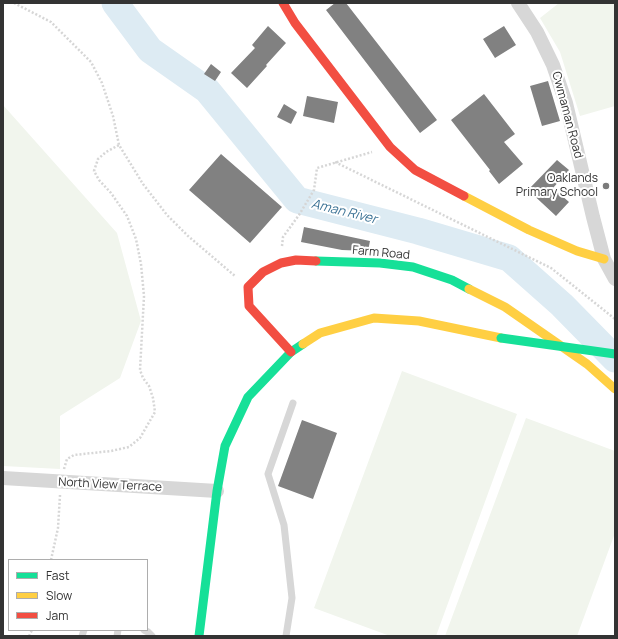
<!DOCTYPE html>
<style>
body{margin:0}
#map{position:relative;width:618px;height:639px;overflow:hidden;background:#fff;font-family:Manrope,sans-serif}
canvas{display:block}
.frame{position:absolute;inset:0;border:4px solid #333;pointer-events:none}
.legend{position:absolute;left:8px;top:559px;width:140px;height:72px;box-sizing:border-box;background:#fff;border:1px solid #adadad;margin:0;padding:5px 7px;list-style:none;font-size:12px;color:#333}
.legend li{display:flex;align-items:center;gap:8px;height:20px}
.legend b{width:20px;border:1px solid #adadad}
</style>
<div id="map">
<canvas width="618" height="639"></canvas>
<div class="frame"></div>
<ul class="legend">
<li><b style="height:5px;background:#16e098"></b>Fast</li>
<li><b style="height:5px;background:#ffcf43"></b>Slow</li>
<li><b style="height:5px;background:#f24e42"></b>Jam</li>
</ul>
</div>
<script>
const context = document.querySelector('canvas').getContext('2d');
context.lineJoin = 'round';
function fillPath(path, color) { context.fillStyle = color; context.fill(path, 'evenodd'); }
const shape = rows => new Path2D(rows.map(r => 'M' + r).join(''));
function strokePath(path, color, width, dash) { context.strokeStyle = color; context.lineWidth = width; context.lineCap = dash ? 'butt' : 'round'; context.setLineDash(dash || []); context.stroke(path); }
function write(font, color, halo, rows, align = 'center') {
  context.font = font + ' Manrope,sans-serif'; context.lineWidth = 4; context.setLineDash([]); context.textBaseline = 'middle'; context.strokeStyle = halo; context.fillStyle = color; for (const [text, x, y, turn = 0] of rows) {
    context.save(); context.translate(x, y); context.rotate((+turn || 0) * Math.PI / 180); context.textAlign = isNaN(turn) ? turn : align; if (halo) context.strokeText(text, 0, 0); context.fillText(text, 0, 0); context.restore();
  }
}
fillPath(shape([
 [559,3,615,3,615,106,580,116,560,52,540,18],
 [3,105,117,233,141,321,120,378,60,416,60,469,3,466],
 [402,371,517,414,436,636,390,636,314,608],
 [526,418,615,451,615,533,577,636,445,636]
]), '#f1f5ed');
strokePath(shape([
 [115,3,150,50,207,90,297,200,418,231,509,258,562,305,615,359]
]), '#ddebf3', 27);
fillPath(shape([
 [335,3,346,3,437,120,420,133,326,10],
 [268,26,286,43,266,65,267,66,247,88,231,73,255,48,252,45],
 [504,26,516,45,495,58,483,39],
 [211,64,221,72,215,81,204,74],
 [548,81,560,121,542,126,530,86],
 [484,94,515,134,504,142,523,164,499,184,489,171,490,170,451,120],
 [307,96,338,102,334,123,303,116],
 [284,104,297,112,291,124,277,117],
 [221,154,282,207,250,243,189,190],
 [557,160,569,170,553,188,569,202,556,216,528,190],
 [304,227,370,241,368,251,342,250,301,242],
 [302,420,337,433,313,499,278,486]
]), '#818181');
strokePath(shape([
 [14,3,51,22,91,62,102,83,113,116,119,145,143,184,167,215,188,236,235,276],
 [335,162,551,268,615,319],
 [282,246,283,237,299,215,314,190,317,168,372,152],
 [64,469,67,459,74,455,111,451,129,447,140,438,155,412,153,398,149,386,143,378,140,370,144,296,141,264,136,239,127,216,111,193,99,180,94,171,98,159,106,152,119,145],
 [51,560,58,528,60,495],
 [29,636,32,630]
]), '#d6d6d6', 2.5, [2, 2]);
strokePath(shape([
 [144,630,148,632,152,636],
 [82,636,84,630],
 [117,636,118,630],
 [286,636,292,598,284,525,268,474,293,403]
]), '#d7d7d7', 7);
strokePath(shape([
 [518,3,537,32,553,65,566,103,593,217,604,259,615,279],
 [3,478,217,491]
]), '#d7d7d7', 14);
strokePath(shape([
 [316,261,380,263,413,267,452,280,469,289],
 [199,636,217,491,225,446,248,397,291,352,303,344]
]), '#16e098', 9);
strokePath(shape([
 [464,196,529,230,577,251,604,259],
 [469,289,505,307,587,364,615,389],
 [303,344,320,333,374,318,419,321,501,338]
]), '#ffcf43', 9);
strokePath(shape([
 [283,3,295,23,390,147,415,170,464,196],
 [291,352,249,306,248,287,263,272,281,263,296,260,316,261]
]), '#f24e42', 9);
strokePath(shape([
 [501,338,615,354]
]), '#16e098', 9);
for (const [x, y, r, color] of [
 [606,186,4,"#7a7a7a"]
]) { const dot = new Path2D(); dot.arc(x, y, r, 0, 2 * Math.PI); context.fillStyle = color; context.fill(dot); strokePath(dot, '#fff', 1.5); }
write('12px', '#333', '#fff', [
 ["Cwmaman Road",567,115,75],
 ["Farm Road",381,253,5],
 ["North View Terrace",110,485,3]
]);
write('12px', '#333', '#fff', [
 ["Oaklands",598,179],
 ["Primary School",598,193]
], 'right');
write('italic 13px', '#3f7597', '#fff', [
 ["Aman River",344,212,14]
]);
</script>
